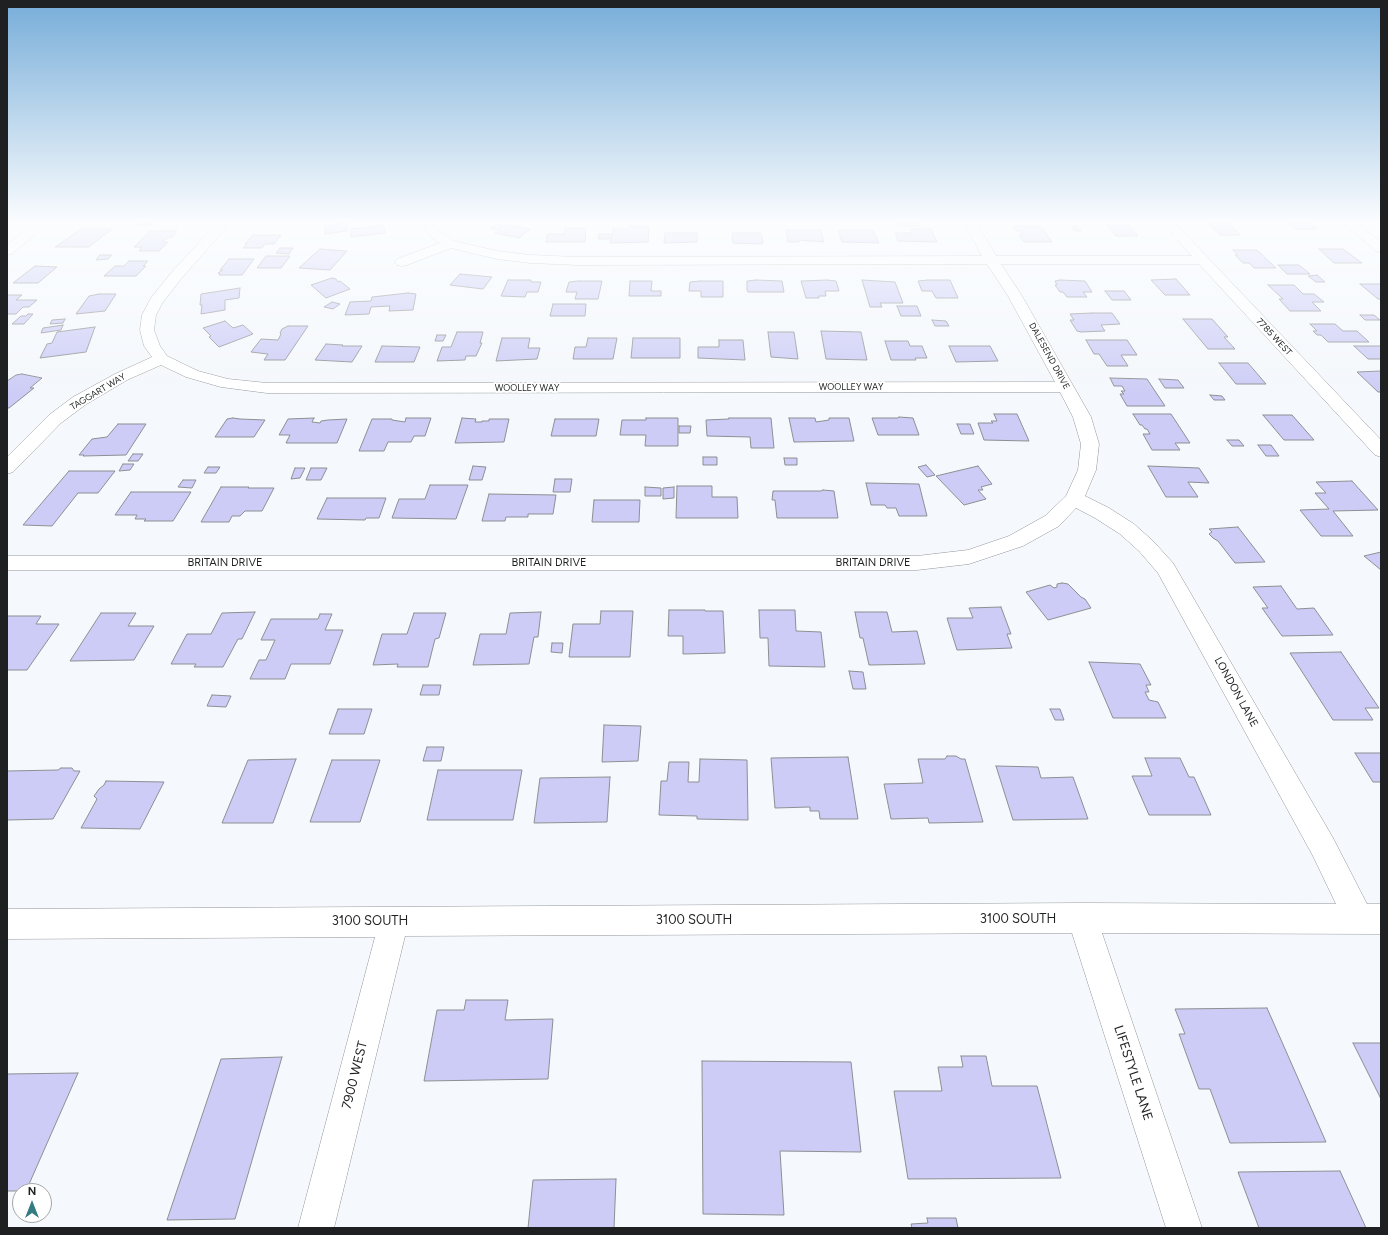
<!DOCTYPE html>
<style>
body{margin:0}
#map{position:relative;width:1388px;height:1235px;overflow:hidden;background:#f5f8fc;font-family:Figtree,sans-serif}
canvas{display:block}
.frame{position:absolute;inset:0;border:8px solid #1f2021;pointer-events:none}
.north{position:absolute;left:12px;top:1183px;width:40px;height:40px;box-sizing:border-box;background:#fff;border:1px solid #a5a6a6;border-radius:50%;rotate:0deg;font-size:11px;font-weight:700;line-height:16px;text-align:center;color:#1f2021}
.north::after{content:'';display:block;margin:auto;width:14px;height:18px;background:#337c82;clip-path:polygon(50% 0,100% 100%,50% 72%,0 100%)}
</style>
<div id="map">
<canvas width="1388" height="1235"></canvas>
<div class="frame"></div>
<div class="north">N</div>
</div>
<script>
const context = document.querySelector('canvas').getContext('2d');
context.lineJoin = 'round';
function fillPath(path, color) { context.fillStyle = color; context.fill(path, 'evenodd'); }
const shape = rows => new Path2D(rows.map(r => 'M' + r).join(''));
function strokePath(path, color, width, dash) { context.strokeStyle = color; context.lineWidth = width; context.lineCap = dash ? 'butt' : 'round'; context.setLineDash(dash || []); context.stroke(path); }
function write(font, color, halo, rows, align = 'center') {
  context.font = font + ' Figtree,sans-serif'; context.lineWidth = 3.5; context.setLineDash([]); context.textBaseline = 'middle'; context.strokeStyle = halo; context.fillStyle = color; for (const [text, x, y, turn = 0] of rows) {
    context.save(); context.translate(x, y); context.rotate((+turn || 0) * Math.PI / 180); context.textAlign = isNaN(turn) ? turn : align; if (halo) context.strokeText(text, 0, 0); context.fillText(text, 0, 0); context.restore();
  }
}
const building = shape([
 [143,222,155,222,152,225,140,225,143,222],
 [898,222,918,222,920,226,899,226,898,222],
 [1206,222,1228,222,1240,235,1220,235,1206,222],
 [1287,222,1309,222,1317,229,1295,229,1287,222],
 [347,223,347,231,325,234,325,225,347,223],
 [498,224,503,226,496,230,490,228,498,224],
 [506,224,530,229,519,238,495,233,506,224],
 [1106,224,1128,224,1138,236,1116,236,1106,224],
 [383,225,385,233,351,237,350,229,383,225],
 [629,226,649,226,648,242,610,243,613,229,628,229,629,226],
 [1013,226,1041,226,1052,242,1024,242,1019,235,1022,235,1021,231,1016,231,1013,226],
 [1071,226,1077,226,1081,231,1075,231,1071,226],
 [565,228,586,228,585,242,546,242,547,234,564,234,565,228],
 [81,229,112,229,89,247,55,247,81,229],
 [911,229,931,229,937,242,898,241,895,233,913,233,911,229],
 [786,230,821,230,824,242,799,240,799,242,788,242,786,230],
 [838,230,873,230,879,243,842,242,838,230],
 [150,231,177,231,172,237,165,239,163,242,168,242,159,251,139,251,142,247,134,247,150,231],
 [665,233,697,233,698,236,697,236,697,242,664,243,665,233],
 [733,233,761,233,763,242,762,244,733,243,732,235,733,233],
 [599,234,610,234,609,239,598,239,599,234],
 [253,235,281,235,274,244,265,244,262,248,243,248,247,244,245,244,253,235],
 [280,248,293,248,289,254,276,253,280,248],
 [320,249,347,251,330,270,299,268,320,249],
 [1319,249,1343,249,1362,263,1334,263,1319,249],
 [1233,250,1257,250,1276,268,1254,268,1249,263,1243,263,1235,255,1238,255,1233,250],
 [100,255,112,255,108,259,96,260,100,255],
 [266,256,290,256,281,268,257,268,266,256],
 [229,259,254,259,242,275,219,275,220,274,218,273,223,270,220,270,229,259],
 [129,261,148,261,143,266,146,266,136,276,104,276,115,266,124,266,129,261],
 [1278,265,1299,265,1310,274,1287,274,1278,265],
 [35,266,57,267,38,283,13,283,35,266],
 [460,274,492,277,483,289,450,285,460,274],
 [1317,275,1325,282,1316,282,1308,276,1317,275],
 [332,278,336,279,338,282,340,281,350,289,326,298,311,285,332,278],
 [1176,279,1190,295,1165,295,1151,280,1176,279],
 [508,280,531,280,531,282,541,282,538,292,527,292,525,297,501,296,508,280],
 [756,280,782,281,784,292,748,292,747,290,747,281,756,280],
 [827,280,836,281,839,291,825,291,826,296,819,296,819,298,806,298,801,281,827,280],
 [862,280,895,282,903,303,880,303,882,307,870,307,862,280],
 [928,280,950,280,958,298,936,298,932,291,922,291,918,281,928,280],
 [1060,280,1085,281,1092,292,1083,292,1087,297,1067,297,1063,292,1060,292,1055,285,1057,285,1055,281,1060,280],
 [579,281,602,281,598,299,575,299,577,292,566,292,569,282,579,281],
 [630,281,652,281,651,291,661,291,661,296,629,296,630,281],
 [700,281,723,281,723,297,701,297,701,291,689,291,690,282,700,281],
 [1360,284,1381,284,1381,299,1378,299,1360,284],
 [1268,285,1294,285,1303,294,1314,294,1324,302,1312,302,1321,311,1290,311,1279,299,1283,299,1268,285],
 [240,288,239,298,225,300,225,310,201,314,202,305,200,305,201,294,240,288],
 [1105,291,1124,291,1131,300,1112,300,1105,291],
 [408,293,416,294,413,310,389,311,390,306,371,307,369,314,345,315,350,302,371,301,372,297,408,293],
 [99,294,116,294,105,311,76,314,89,296,99,294],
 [7,295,22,295,16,300,37,300,29,307,23,307,16,314,7,314,7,295],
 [332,302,340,304,333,309,324,307,332,302],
 [553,304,586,304,585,316,550,316,553,304],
 [897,306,917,306,921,316,901,316,897,306],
 [1092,313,1112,313,1120,324,1101,325,1105,331,1081,332,1077,331,1070,320,1074,320,1070,314,1092,313],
 [28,314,33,314,24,324,12,324,21,316,26,316,28,314],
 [1360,315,1374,315,1380,320,1365,320,1360,315],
 [65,319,63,323,50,324,52,320,65,319],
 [1183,319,1212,319,1228,337,1224,337,1235,349,1208,349,1183,319],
 [932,320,946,321,949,326,935,326,932,320],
 [225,321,233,328,243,325,253,334,219,347,209,337,211,336,203,328,225,321],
 [1310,324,1335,324,1343,331,1357,331,1369,342,1328,342,1321,335,1317,335,1313,331,1317,331,1310,324],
 [63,325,61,330,41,333,43,328,63,325],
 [288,326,308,326,285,360,264,360,268,354,251,352,261,339,278,340,281,334,280,333,282,329,288,326],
 [95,327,86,352,40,358,47,344,52,343,57,332,95,327],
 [821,331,861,332,867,360,826,359,821,331],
 [457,332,483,332,480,343,482,343,476,356,466,356,465,360,437,361,442,347,451,347,457,332],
 [768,332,794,332,798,359,771,357,768,332],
 [437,335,446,335,443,341,435,341,437,335],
 [502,338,530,338,528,348,540,348,537,359,496,361,502,338],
 [588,338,617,338,613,359,573,359,575,347,586,347,588,338],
 [633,338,680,338,680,358,631,358,633,338],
 [719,340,743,340,745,360,698,358,698,347,719,347,719,340],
 [1086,340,1127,340,1137,355,1121,355,1128,366,1107,366,1099,354,1094,354,1086,340],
 [885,341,908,341,910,346,922,346,927,358,915,358,916,360,891,360,885,341],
 [326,344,343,345,342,346,362,346,352,362,315,360,326,344],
 [382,346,420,347,414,362,375,362,382,346],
 [949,346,990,346,998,361,956,362,949,346],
 [1354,346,1381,346,1381,359,1368,359,1354,346],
 [1219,363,1248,363,1266,384,1236,384,1219,363],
 [1381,371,1381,392,1378,392,1357,372,1381,371],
 [22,374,42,378,30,388,34,388,9,408,7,408,7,381,16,375,22,374],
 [1110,378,1147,379,1165,406,1127,406,1120,394,1124,394,1121,391,1125,391,1122,386,1114,386,1110,378],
 [1159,379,1178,380,1184,388,1165,388,1159,379],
 [1210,395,1222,396,1225,400,1214,400,1210,395],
 [994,414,1017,414,1029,441,984,440,978,423,993,423,991,421,997,421,994,414],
 [1133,414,1171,414,1190,443,1175,443,1180,450,1152,450,1143,434,1150,434,1147,429,1145,429,1142,425,1140,425,1133,414],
 [1263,415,1292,415,1314,440,1284,440,1263,415],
 [899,417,913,418,919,435,878,435,872,418,898,418,899,417],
 [233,418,240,419,265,420,254,437,215,437,227,419,233,418],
 [314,418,312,422,320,423,321,421,328,420,347,419,337,443,286,443,290,435,279,435,288,419,314,418],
 [406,418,431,418,425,436,414,436,411,442,388,442,384,451,359,451,372,419,392,419,392,420,405,422,406,418],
 [462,418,476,419,475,422,482,422,482,421,489,421,489,419,509,419,504,442,455,443,462,418],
 [646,418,678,418,678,446,645,446,646,435,620,435,622,420,646,420,646,418],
 [729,418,771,418,774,448,751,448,750,437,707,436,706,420,729,419,729,418],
 [789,418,815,418,816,422,829,420,829,418,849,418,854,441,794,442,789,418],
 [555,419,599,419,596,436,551,436,555,419],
 [118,424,146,424,126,455,83,456,84,455,79,455,92,439,107,437,118,424],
 [957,424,970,424,974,434,961,434,957,424],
 [679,426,691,426,690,433,679,433,679,426],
 [1227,440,1239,440,1244,446,1232,446,1227,440],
 [1258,445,1271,445,1279,456,1266,456,1258,445],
 [133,454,143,454,138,461,128,461,133,454],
 [703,457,717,457,717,465,703,465,703,457],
 [784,458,797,458,797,465,785,465,784,458],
 [123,464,134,464,130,470,119,471,123,464],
 [926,465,935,475,927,477,918,467,926,465],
 [473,466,486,467,482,480,469,480,473,466],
 [978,466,992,484,981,487,983,490,978,490,986,499,964,505,936,476,978,466],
 [1148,466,1199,468,1209,483,1188,482,1198,497,1166,497,1148,466],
 [208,467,220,467,216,473,204,473,208,467],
 [295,468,305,468,300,478,291,479,295,468],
 [311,468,327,468,321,480,306,480,311,468],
 [69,471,115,471,98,493,78,493,52,526,23,525,69,471],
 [555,479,572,479,570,492,553,492,555,479],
 [183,480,196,480,192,488,178,487,183,480],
 [1352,481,1378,510,1333,511,1353,536,1321,536,1300,510,1329,509,1315,493,1326,493,1316,482,1352,481],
 [866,483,919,484,927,516,899,516,896,508,887,508,885,505,871,505,866,483],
 [430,485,468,485,456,519,392,518,399,499,425,499,430,485],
 [677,486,712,486,712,497,737,497,738,518,676,518,677,486],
 [221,487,249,487,248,488,274,488,262,511,245,511,240,516,232,516,229,522,201,522,221,487],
 [645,487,661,488,661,496,645,496,645,487],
 [674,487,674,498,663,499,663,488,674,487],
 [823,490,834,491,838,518,777,518,775,500,772,500,773,491,821,491,823,490],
 [131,492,191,492,173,521,144,521,146,519,135,519,137,515,115,515,131,492],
 [489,494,556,495,553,514,528,514,528,517,506,517,505,521,482,521,489,494],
 [327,498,386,498,379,518,366,518,365,520,317,519,327,498],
 [594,500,640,500,639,522,592,522,594,500],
 [1238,527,1265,562,1235,563,1218,541,1213,538,1209,534,1212,532,1209,529,1238,527],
 [1381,552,1381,570,1364,556,1381,552],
 [1062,583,1068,584,1081,597,1085,599,1091,608,1048,620,1026,592,1050,585,1054,588,1057,587,1057,584,1062,583],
 [1281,586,1297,609,1314,608,1333,635,1282,636,1262,608,1268,608,1253,587,1281,586],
 [1001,607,1011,634,1007,634,1012,648,957,650,947,618,973,618,969,608,1001,607],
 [669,610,705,610,705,611,723,611,725,653,683,654,683,636,668,636,669,610],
 [759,610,795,610,796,631,821,632,825,667,769,666,768,638,760,638,759,610],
 [601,611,633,611,630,657,569,657,573,624,600,624,601,611],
 [255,612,242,639,238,639,223,667,194,667,196,664,171,664,187,634,211,634,222,613,255,612],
 [541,612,538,637,534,637,529,664,473,665,480,634,506,634,510,613,541,612],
 [855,612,887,612,892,632,917,631,925,664,869,665,863,638,860,638,855,612],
 [101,613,136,613,128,626,154,626,134,660,70,661,101,613],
 [414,613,446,613,439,638,435,639,428,667,397,667,398,664,373,665,382,634,407,634,414,613],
 [320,614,332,614,325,630,343,630,330,664,291,664,285,679,250,679,259,660,266,660,275,640,261,640,271,619,318,619,320,614],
 [7,616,41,616,36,624,59,624,27,670,7,670,7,616],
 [552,643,563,643,562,653,551,652,552,643],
 [1341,652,1379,708,1365,708,1373,720,1333,720,1290,653,1341,652],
 [1089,662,1140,664,1151,685,1146,685,1149,692,1145,692,1149,700,1158,702,1166,718,1113,718,1089,662],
 [849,671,863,672,866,689,853,689,849,671],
 [423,685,441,685,439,695,420,695,423,685],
 [212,695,231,696,226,707,207,706,212,695],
 [338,709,372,709,364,734,329,734,338,709],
 [1050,709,1060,709,1064,720,1055,720,1050,709],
 [604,725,641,726,638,761,602,762,604,725],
 [427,747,444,747,441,761,423,761,427,747],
 [1355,753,1381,753,1381,782,1373,782,1355,753],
 [947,756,956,756,961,759,965,759,983,822,929,823,928,818,891,819,884,784,923,783,918,759,945,759,947,756],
 [848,757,858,819,820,819,819,811,810,811,810,807,775,808,771,758,848,757],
 [1145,758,1180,758,1189,777,1194,777,1211,815,1149,815,1132,776,1152,776,1145,758],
 [296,759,273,823,222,823,248,760,296,759],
 [700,759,747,760,748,820,697,819,697,816,659,815,661,781,667,781,669,762,689,762,688,782,699,782,700,759],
 [332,760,380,760,360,822,310,822,332,760],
 [996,766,1038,767,1041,778,1073,777,1088,819,1013,820,996,766],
 [61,768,72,768,74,771,80,771,53,819,7,820,7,771,58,770,61,768],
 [438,770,522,770,513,820,427,820,438,770],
 [610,777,607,822,534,823,540,778,610,777],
 [106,781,164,782,140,829,81,828,97,799,94,796,99,789,104,785,106,781],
 [466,1000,508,1000,505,1020,553,1019,548,1079,424,1081,437,1010,464,1010,466,1000],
 [1267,1008,1326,1142,1230,1143,1210,1089,1199,1089,1179,1034,1185,1034,1175,1009,1267,1008],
 [1353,1043,1381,1043,1381,1099,1353,1043],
 [961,1056,986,1056,992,1086,1037,1086,1061,1178,908,1179,894,1091,942,1091,938,1067,963,1067,961,1056],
 [282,1057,235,1219,167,1220,221,1059,282,1057],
 [702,1061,851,1062,861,1152,780,1151,784,1215,703,1214,702,1061],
 [78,1073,26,1191,7,1191,7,1074,78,1073],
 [1340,1171,1366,1228,1259,1228,1238,1172,1340,1171],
 [616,1179,614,1228,528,1228,533,1180,616,1179],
 [927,1218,956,1218,958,1228,912,1228,911,1224,928,1223,927,1218]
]);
fillPath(building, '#ccccf6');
strokePath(building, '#8e8f93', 1);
const minor = shape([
 [35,222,49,222,12,254,7,255,7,245,35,222],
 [218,222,231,222,181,279,163,302,156,315,154,330,160,346,167,356,198,371,228,379,267,383,1055,382,1008,296,987,264,578,265,530,263,497,259,451,248,407,265,402,266,397,265,395,262,397,259,440,243,432,238,419,222,432,222,440,232,454,241,497,251,530,255,578,257,982,256,964,222,976,222,996,256,1192,256,1161,222,1174,222,1381,440,1381,457,1375,455,1199,264,1001,264,1022,296,1091,417,1099,444,1096,470,1085,496,1109,508,1134,524,1153,541,1173,563,1333,838,1367,904,1381,904,1381,934,1102,933,1202,1228,1166,1228,1072,933,405,936,334,1228,298,1228,375,937,7,939,7,909,1082,903,1336,904,1313,856,1158,573,1139,551,1120,534,1095,518,1076,508,1059,526,1023,546,969,564,917,570,7,570,7,556,917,556,968,550,1009,536,1045,516,1066,496,1078,470,1081,444,1073,417,1060,392,267,393,221,387,186,377,161,365,127,380,85,405,61,423,13,472,7,474,7,457,49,415,73,397,115,374,152,357,144,346,140,330,142,315,151,298,171,273,218,222],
 [1342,222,1356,222,1381,242,1381,252,1376,251,1342,222]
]);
strokePath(minor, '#939699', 1);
fillPath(minor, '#fff');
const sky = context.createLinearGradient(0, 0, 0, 395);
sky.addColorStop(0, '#77add9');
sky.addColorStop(0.56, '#fafcfe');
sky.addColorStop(1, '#fafcfe00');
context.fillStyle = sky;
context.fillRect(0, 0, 1388, 395);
write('9px', '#1f2021', '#fff', [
 ["7785 WEST",1274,337,47],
 ["DALESEND DRIVE",1049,356,61],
 ["WOOLLEY WAY",851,387],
 ["WOOLLEY WAY",527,388],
 ["TAGGART WAY",98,392,-31]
]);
write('11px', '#1f2021', '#fff', [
 ["BRITAIN DRIVE",225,563],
 ["BRITAIN DRIVE",549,563],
 ["BRITAIN DRIVE",873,563],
 ["LONDON LANE",1236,692,61]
]);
write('13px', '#1f2021', '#fff', [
 ["3100 SOUTH",1018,919],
 ["3100 SOUTH",694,920],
 ["3100 SOUTH",370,921],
 ["LIFESTYLE LANE",1133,1073,72],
 ["7900 WEST",355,1075,-76]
]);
</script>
